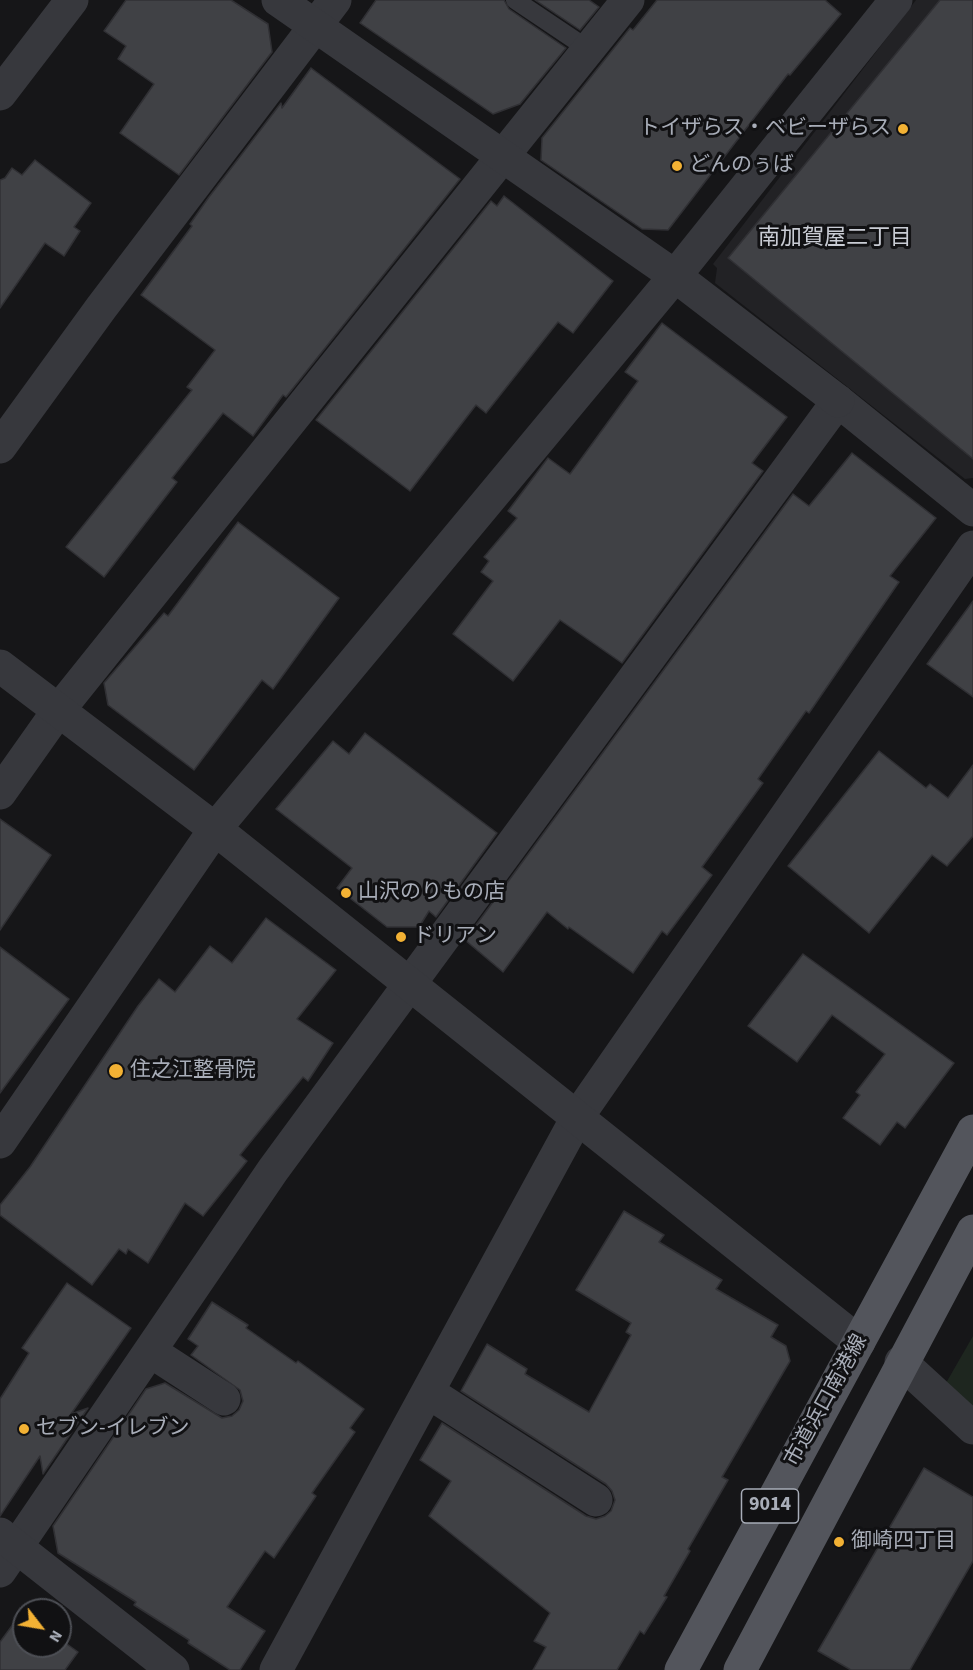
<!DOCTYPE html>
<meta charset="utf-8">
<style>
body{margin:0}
#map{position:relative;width:973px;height:1670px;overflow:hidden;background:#161618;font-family:"Source Sans 3",sans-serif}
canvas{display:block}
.north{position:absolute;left:12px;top:1598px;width:60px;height:60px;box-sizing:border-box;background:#111113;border:2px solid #4d4f55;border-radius:50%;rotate:121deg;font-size:16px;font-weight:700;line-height:24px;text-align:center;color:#a8adb8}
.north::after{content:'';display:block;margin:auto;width:21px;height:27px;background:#f2b134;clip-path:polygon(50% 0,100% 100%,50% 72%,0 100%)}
</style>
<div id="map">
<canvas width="973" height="1670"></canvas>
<div class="north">N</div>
</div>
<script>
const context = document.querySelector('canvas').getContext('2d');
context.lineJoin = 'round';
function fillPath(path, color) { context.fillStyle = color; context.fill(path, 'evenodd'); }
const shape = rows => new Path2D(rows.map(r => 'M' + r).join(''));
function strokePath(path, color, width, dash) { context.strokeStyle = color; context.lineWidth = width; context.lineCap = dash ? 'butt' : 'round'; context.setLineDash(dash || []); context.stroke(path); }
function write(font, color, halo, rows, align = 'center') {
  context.font = font + ' "Source Sans 3","Noto Sans JP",sans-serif'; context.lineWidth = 6; context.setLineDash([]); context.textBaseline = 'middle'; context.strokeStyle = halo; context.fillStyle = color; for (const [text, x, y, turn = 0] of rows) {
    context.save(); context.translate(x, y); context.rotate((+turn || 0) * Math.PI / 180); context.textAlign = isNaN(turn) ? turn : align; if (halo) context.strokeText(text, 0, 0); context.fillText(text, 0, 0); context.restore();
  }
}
fillPath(shape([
 [916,0,973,0,973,478,965,479,715,283,717,268,713,264]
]), '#222225');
fillPath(shape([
 [973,1336,973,1407,946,1383]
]), '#1e261f');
const building = shape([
 [126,0,231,0,268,24,272,52,179,175,120,133,154,84,118,59,126,46,104,31,126,0],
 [376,0,504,0,509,9,566,48,520,104,493,114,360,23,376,0],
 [535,0,589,0,599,7,580,30,535,0],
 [657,0,825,0,841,14,790,75,788,74,668,230,642,229,541,160,542,138,630,28,633,30,657,0],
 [940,0,973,0,973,459,728,258,940,0],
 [311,68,460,179,286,397,283,395,253,436,223,413,172,478,177,482,104,577,66,547,192,390,187,387,215,350,141,295,192,226,190,224,209,197,281,103,282,108,311,68],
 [35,160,91,203,74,227,80,231,64,256,45,243,0,308,0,180,5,178,12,168,22,175,35,160],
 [504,196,613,281,573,333,558,322,486,413,476,405,410,491,316,420,491,201,497,206,504,196],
 [662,323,787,417,752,463,763,471,622,663,560,620,513,681,453,634,493,581,481,572,489,561,484,557,517,518,508,511,548,458,570,474,638,381,625,372,662,323],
 [852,453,936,518,890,576,899,582,809,713,806,711,758,779,763,783,702,867,712,875,667,935,662,931,633,973,569,927,568,929,547,912,503,972,465,940,793,494,809,506,852,453],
 [238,522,339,598,273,689,262,680,194,770,108,705,104,683,164,613,168,616,238,522],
 [973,601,973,697,927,664,973,601],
 [365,733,497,833,436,917,429,911,419,927,387,927,337,888,352,868,276,809,333,741,349,754,365,733],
 [879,751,926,788,930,784,948,798,973,765,973,836,947,866,932,855,869,933,788,866,879,751],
 [0,819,51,855,0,930,0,819],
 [266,918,336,970,297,1019,333,1043,308,1081,303,1077,240,1155,247,1161,203,1216,185,1203,148,1263,128,1249,126,1254,119,1249,92,1285,0,1215,0,1205,30,1167,138,1006,159,979,175,992,210,946,232,963,266,918],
 [0,947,69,999,0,1093,0,947],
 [803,954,954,1063,905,1128,897,1122,880,1145,843,1118,860,1095,856,1092,885,1054,832,1015,797,1062,748,1026,803,954],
 [624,1211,664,1235,659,1242,722,1280,716,1289,778,1325,771,1337,786,1346,790,1361,722,1477,728,1480,688,1549,690,1551,664,1596,667,1597,644,1634,640,1631,617,1670,533,1670,546,1647,534,1641,550,1613,429,1516,451,1481,420,1460,442,1423,586,1516,596,1519,605,1516,611,1511,615,1500,612,1491,606,1484,461,1391,487,1344,527,1369,525,1374,589,1412,631,1335,626,1332,631,1323,576,1290,624,1211],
 [67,1283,131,1328,71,1414,88,1408,43,1474,40,1456,0,1516,0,1399,29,1353,22,1348,67,1283],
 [212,1302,248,1325,246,1328,296,1363,298,1361,364,1409,350,1428,355,1432,312,1493,316,1496,274,1558,265,1551,227,1607,265,1631,240,1670,230,1670,188,1643,189,1640,134,1605,136,1602,58,1553,53,1526,146,1389,165,1383,222,1418,232,1416,239,1410,243,1401,240,1390,191,1355,198,1346,188,1339,212,1302],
 [924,1468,973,1497,973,1561,910,1670,851,1670,818,1651,924,1468],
 [22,1612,24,1646,60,1646,60,1639,78,1652,65,1670,0,1670,0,1642,22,1612]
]);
fillPath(building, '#404145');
strokePath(building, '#303034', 1.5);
strokePath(shape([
 [515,0,588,49]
]), '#37383d', 18);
strokePath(shape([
 [0,447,101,308,335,0],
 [0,793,58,711,628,0],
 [150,1351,224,1399],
 [901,1362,973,1428],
 [428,1392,596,1500],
 [0,1571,273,1170,838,401,973,510],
 [276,1670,578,1116,973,547]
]), '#37383d', 33);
strokePath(shape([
 [278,0,675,276,838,401],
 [0,94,72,0],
 [0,666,215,829,859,1342],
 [0,1142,215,829,675,276,896,0],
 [0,1534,173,1670]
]), '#37383d', 33);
strokePath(shape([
 [681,1670,973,1131],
 [740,1670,973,1231]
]), '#53555c', 33);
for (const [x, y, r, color] of [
 [903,129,6,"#f2b134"],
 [677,166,6,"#f2b134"],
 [346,893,6,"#f2b134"],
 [401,937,6,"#f2b134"],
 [116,1071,8,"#f2b134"],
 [24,1429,6,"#f2b134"],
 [839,1542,6,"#f2b134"]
]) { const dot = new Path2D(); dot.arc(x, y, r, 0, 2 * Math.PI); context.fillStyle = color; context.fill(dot); strokePath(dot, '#111113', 2); }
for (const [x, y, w] of [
 [770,1506,57]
]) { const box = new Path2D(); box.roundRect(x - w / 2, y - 17, w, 34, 4.5); context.fillStyle = '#111113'; context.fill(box); strokePath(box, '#a8adb8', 1.5); }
write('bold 20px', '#a8adb8', null, [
 ["9014",770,1506]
]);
write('21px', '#a8adb8', '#111113', [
 ["トイザらス・ベビーザらス",891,129,"right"],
 ["どんのぅば",689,166],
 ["山沢のりもの店",358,893],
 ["ドリアン",413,937],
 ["住之江整骨院",130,1071],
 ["セブン-イレブン",36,1429],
 ["御崎四丁目",851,1542]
], 'left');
write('21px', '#a8adb8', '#111113', [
 ["市道浜口南港線",827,1401,-61]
]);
write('22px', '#c9ccd4', '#111113', [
 ["南加賀屋二丁目",835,239]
]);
</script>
